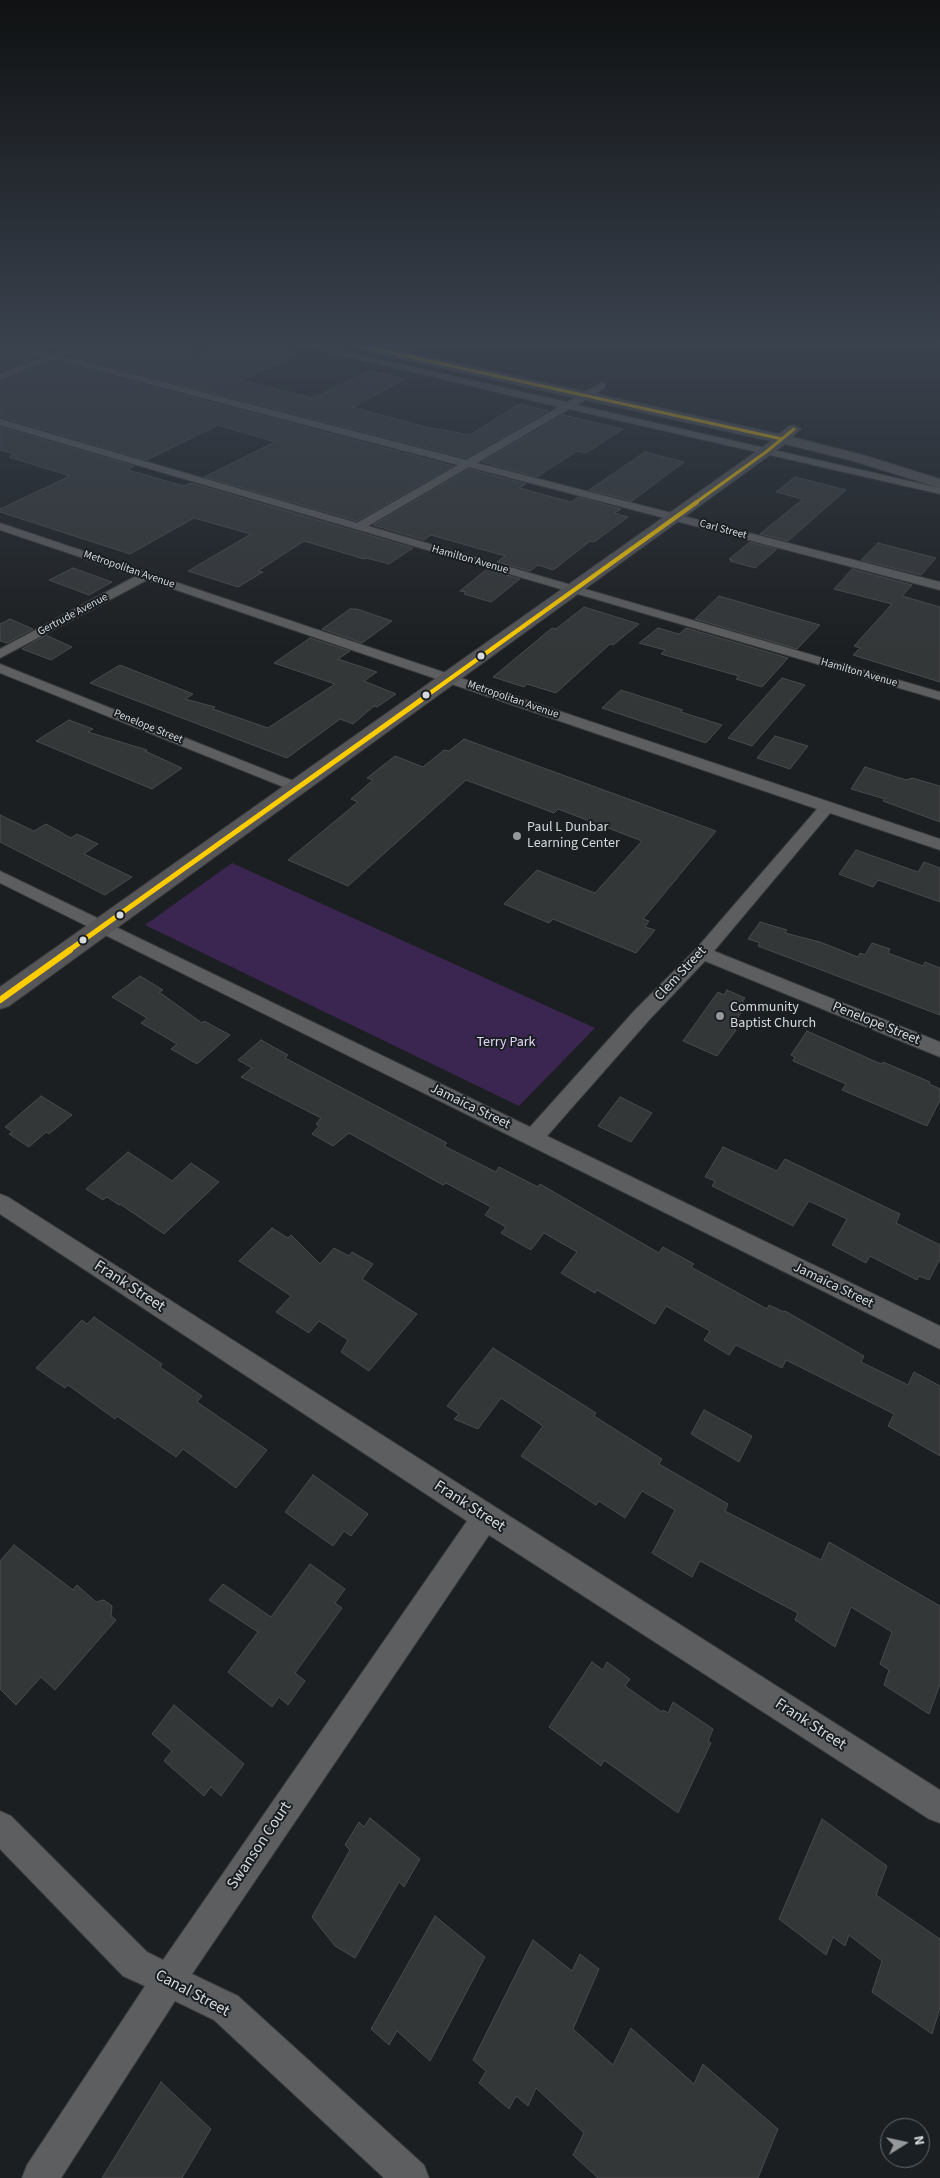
<!DOCTYPE html>
<style>
body{margin:0}
#map{position:relative;width:940px;height:2178px;overflow:hidden;background:#1c1f21;font-family:"Source Sans 3",sans-serif}
canvas{display:block}
.north{position:absolute;left:880px;top:2118px;width:50px;height:50px;box-sizing:border-box;background:#1a1f23;border:1px solid #65696d;border-radius:50%;rotate:80deg;font-size:14px;font-weight:700;line-height:20px;text-align:center;color:#d5d9db}
.north::after{content:'';display:block;margin:auto;width:18px;height:22px;background:#94989a;clip-path:polygon(50% 0,100% 100%,50% 72%,0 100%)}
</style>
<div id="map">
<canvas width="940" height="2178"></canvas>
<div class="north">N</div>
</div>
<script>
const context = document.querySelector('canvas').getContext('2d');
context.lineJoin = 'round';
function fillPath(path, color) { context.fillStyle = color; context.fill(path, 'evenodd'); }
const shape = rows => new Path2D(rows.map(r => 'M' + r).join(''));
function strokePath(path, color, width, dash) { context.strokeStyle = color; context.lineWidth = width; context.lineCap = dash ? 'butt' : 'round'; context.setLineDash(dash || []); context.stroke(path); }
function write(font, color, halo, rows, align = 'center') {
  context.font = font + ' "Source Sans 3",sans-serif'; context.lineWidth = 4; context.setLineDash([]); context.textBaseline = 'middle'; context.strokeStyle = halo; context.fillStyle = color; for (const [text, x, y, turn = 0] of rows) {
    context.save(); context.translate(x, y); context.rotate((+turn || 0) * Math.PI / 180); context.textAlign = isNaN(turn) ? turn : align; if (halo) context.strokeText(text, 0, 0); context.fillText(text, 0, 0); context.restore();
  }
}
fillPath(shape([
 [232,863,595,1028,519,1106,145,925]
]), '#3a2650');
const building = shape([
 [0,346,7,346,38,357,0,372,0,346],
 [86,346,193,346,195,355,215,346,267,346,300,354,241,380,313,398,369,371,406,379,352,407,426,427,470,435,519,404,548,411,466,458,68,356,86,346],
 [54,361,453,466,357,521,204,477,275,442,218,425,147,460,0,417,0,382,54,361],
 [563,415,623,429,586,453,577,451,537,477,482,462,563,415],
 [0,427,134,466,128,470,184,486,191,483,413,548,389,564,366,558,364,559,304,541,258,571,263,572,238,587,188,571,251,534,194,518,130,554,0,512,0,509,70,476,9,457,15,454,0,450,0,427],
 [645,452,684,462,632,501,589,490,645,452],
 [469,469,526,484,519,488,571,502,578,497,621,509,614,513,628,517,594,542,590,541,556,568,553,570,538,565,530,571,497,562,505,556,431,535,424,540,373,525,469,469],
 [795,477,846,490,788,541,760,534,803,499,776,492,795,477],
 [750,542,777,549,755,568,730,561,732,560,729,559,750,542],
 [878,543,936,558,921,575,861,560,878,543],
 [73,568,112,582,89,595,49,580,73,568],
 [487,569,520,579,491,602,464,594,466,592,460,591,487,569],
 [852,569,912,585,902,596,940,607,940,682,853,655,860,648,854,646,892,604,834,589,852,569],
 [719,596,781,614,820,625,797,649,695,619,719,596],
 [584,607,639,624,613,645,610,644,556,693,527,684,524,687,493,677,552,628,556,629,584,607],
 [350,609,357,609,392,621,362,643,322,629,350,609],
 [10,619,33,629,7,643,0,641,0,624,10,619],
 [658,628,679,634,686,628,788,658,762,687,736,679,739,676,661,654,665,650,639,643,658,628],
 [46,635,72,647,51,660,22,649,46,635],
 [310,638,350,651,338,659,377,672,364,681,396,694,377,707,374,706,353,724,340,719,287,758,90,683,120,665,193,694,185,699,215,707,213,709,268,728,335,684,274,663,310,638],
 [782,678,805,685,752,746,728,738,782,678],
 [621,690,683,710,681,712,722,725,706,743,602,708,621,690],
 [69,720,93,729,88,732,147,750,145,751,182,768,152,789,36,741,69,720],
 [775,736,808,746,790,769,757,758,775,736],
 [464,739,716,831,643,919,649,921,645,927,655,930,636,953,553,919,549,923,504,904,537,870,595,893,642,841,558,809,554,813,466,780,348,886,288,860,358,802,351,799,373,780,367,778,395,756,423,767,444,750,449,751,464,739],
 [865,767,906,780,912,778,940,786,940,822,883,801,885,799,851,789,865,767],
 [0,815,34,831,46,824,71,838,77,834,98,844,84,854,132,877,105,895,0,842,0,815],
 [856,850,918,872,924,862,940,868,940,902,878,880,873,887,839,874,856,850],
 [760,922,787,930,785,933,820,942,858,957,860,953,865,955,872,943,890,949,888,953,923,966,925,962,940,968,940,1015,758,946,760,943,748,939,760,922],
 [140,976,163,990,159,992,202,1023,204,1021,230,1035,197,1064,171,1049,177,1044,141,1023,147,1018,112,997,140,976],
 [727,990,745,998,742,1002,747,1005,730,1028,736,1030,717,1056,683,1041,718,992,724,995,727,990],
 [807,1031,881,1064,883,1062,930,1082,929,1084,940,1089,940,1100,927,1126,842,1090,846,1084,793,1061,795,1057,791,1055,807,1031],
 [261,1040,288,1055,285,1058,447,1143,444,1146,496,1172,499,1167,538,1187,540,1184,659,1253,663,1247,694,1264,691,1267,767,1309,769,1305,784,1312,785,1311,864,1356,861,1362,908,1385,914,1372,940,1386,940,1456,888,1426,894,1414,786,1360,782,1368,736,1345,729,1355,704,1340,710,1331,666,1306,655,1324,597,1290,595,1293,561,1273,577,1252,544,1233,531,1250,501,1233,506,1227,485,1215,491,1207,446,1183,443,1185,349,1133,333,1146,312,1134,319,1126,316,1124,321,1118,241,1077,252,1068,238,1060,261,1040],
 [41,1096,72,1115,49,1134,46,1132,29,1147,9,1134,13,1132,5,1127,41,1096],
 [620,1097,652,1113,631,1142,598,1126,620,1097],
 [723,1147,777,1171,785,1159,900,1214,896,1223,940,1245,940,1259,929,1280,919,1276,917,1280,870,1256,866,1263,832,1245,847,1219,809,1201,793,1226,712,1186,715,1181,705,1177,723,1147],
 [128,1152,172,1181,191,1163,219,1182,164,1234,120,1204,119,1205,107,1197,103,1200,86,1189,128,1152],
 [272,1228,288,1238,291,1235,320,1264,334,1248,349,1256,352,1252,373,1264,362,1279,417,1314,369,1371,341,1352,348,1340,319,1321,309,1333,276,1312,291,1296,239,1261,272,1228],
 [94,1317,162,1364,160,1367,202,1396,197,1402,267,1450,236,1488,183,1449,176,1457,117,1416,115,1419,68,1385,65,1388,36,1368,82,1320,87,1324,94,1317],
 [493,1348,596,1413,594,1416,662,1459,659,1464,728,1504,725,1511,821,1560,829,1542,940,1606,940,1684,929,1714,884,1685,889,1670,880,1664,892,1632,851,1607,835,1647,795,1620,798,1613,700,1561,692,1577,652,1553,675,1510,642,1491,625,1518,599,1501,596,1505,521,1456,543,1426,501,1398,478,1429,454,1419,459,1414,447,1406,493,1348],
 [704,1410,752,1436,739,1462,691,1434,704,1410],
 [313,1475,368,1514,351,1536,344,1531,333,1546,285,1512,313,1475],
 [14,1545,73,1590,77,1585,96,1602,104,1600,112,1606,111,1616,116,1620,55,1690,41,1677,16,1705,0,1689,0,1561,14,1545],
 [310,1564,345,1589,335,1603,342,1608,295,1673,305,1681,288,1705,279,1697,272,1707,228,1672,258,1632,209,1600,223,1584,271,1617,310,1564],
 [592,1662,603,1670,607,1662,630,1679,625,1686,662,1712,663,1710,668,1713,673,1702,713,1729,708,1741,711,1743,678,1813,604,1760,601,1766,549,1727,592,1662],
 [174,1705,244,1764,221,1796,211,1787,204,1796,164,1761,172,1751,152,1734,174,1705],
 [370,1818,420,1859,404,1887,399,1882,355,1958,335,1946,312,1917,350,1850,345,1845,359,1822,364,1827,370,1818],
 [822,1819,887,1866,876,1895,940,1939,940,2008,932,2034,872,1992,882,1961,849,1935,845,1946,833,1937,826,1955,779,1919,822,1819],
 [435,1916,485,1957,430,2061,397,2031,389,2045,371,2029,435,1916],
 [533,1940,572,1971,580,1954,599,1969,573,2029,613,2065,631,2028,694,2084,703,2064,778,2129,758,2178,598,2178,573,2155,584,2133,536,2088,528,2106,516,2096,509,2109,479,2083,486,2071,473,2060,533,1940],
 [161,2082,211,2129,182,2178,102,2178,161,2082]
]);
fillPath(building, '#343738');
strokePath(building, '#484b4c', 1);
const street = shape([
 [9,346,25,346,53,354,71,346,84,346,62,356,466,460,559,407,304,346,321,346,567,402,602,383,605,384,605,388,577,405,940,488,940,494,569,409,477,463,940,582,940,590,469,467,368,526,940,692,940,700,0,425,0,419,357,523,458,465,54,359,0,380,0,374,44,357,9,346],
 [407,346,418,346,400,357,394,357,394,353,407,346],
 [0,523,940,839,940,850,830,813,714,951,940,1042,940,1057,705,961,649,1020,547,1136,940,1326,940,1349,0,883,0,871,530,1127,635,1010,696,949,817,809,147,580,0,658,0,649,136,576,0,530,0,523],
 [0,664,301,784,304,787,301,790,291,790,0,673,0,664],
 [0,1194,8,1197,940,1790,940,1823,929,1819,489,1535,192,1974,238,1996,424,2165,429,2178,384,2178,214,2020,175,2001,61,2178,22,2178,27,2165,145,1986,123,1976,0,1849,0,1811,11,1816,147,1952,163,1960,467,1521,0,1214,0,1194]
]);
const secondary = shape([
 [354,346,378,346,779,434,789,426,794,425,801,429,792,437,863,455,940,479,940,488,853,461,785,444,9,1006,0,1009,0,987,771,441,360,350,354,346]
]);
strokePath(street, '#37393a', 2);
strokePath(secondary, '#37393a', 2);
fillPath(street, '#5d5e5f');
fillPath(secondary, '#565658');
strokePath(shape([
 [361,346,782,439],
 [695,503,766,452,794,429]
]), '#fc0', 3);
strokePath(shape([
 [419,701,697,502]
]), '#fc0', 4);
strokePath(shape([
 [68,951,421,700]
]), '#fc0', 5);
strokePath(shape([
 [0,1000,70,950]
]), '#fc0', 6);
const sky = context.createLinearGradient(0, 0, 0, 651);
sky.addColorStop(0, '#0f1112');
sky.addColorStop(0.53, '#3a424e');
sky.addColorStop(1, '#3a424e00');
context.fillStyle = sky;
context.fillRect(0, 0, 940, 651);
for (const [x, y, r, color] of [
 [481,656,4.5,"#d5d9db"],
 [426,695,4.5,"#d5d9db"],
 [517,836,5,"#94989a"],
 [120,915,4.5,"#d5d9db"],
 [83,940,4.5,"#d5d9db"],
 [720,1016,5,"#94989a"]
]) { const dot = new Path2D(); dot.arc(x, y, r, 0, 2 * Math.PI); context.fillStyle = color; context.fill(dot); strokePath(dot, '#1a1f23', 2); }
write('11px', '#d5d9db', '#1a1f23', [
 ["Carl Street",723,530,15],
 ["Hamilton Avenue",470,560,16],
 ["Metropolitan Avenue",129,570,19],
 ["Gertrude Avenue",73,615,-28],
 ["Hamilton Avenue",859,673,16],
 ["Metropolitan Avenue",513,700,19],
 ["Penelope Street",148,727,22]
]);
write('14px', '#d5d9db', '#1a1f23', [
 ["Paul L Dunbar",527,828],
 ["Learning Center",527,844],
 ["Community",730,1008],
 ["Baptist Church",730,1024]
], 'left');
write('14px', '#d5d9db', '#1a1f23', [
 ["Clem Street",681,974,-47],
 ["Penelope Street",876,1024,22],
 ["Jamaica Street",470,1107,26],
 ["Jamaica Street",833,1286,26]
]);
write('14px', '#e4d4f8', '#1a1f23', [
 ["Terry Park",506,1043]
]);
write('16px', '#d5d9db', '#1a1f23', [
 ["Frank Street",129,1287,33],
 ["Frank Street",469,1507,33],
 ["Frank Street",810,1725,33],
 ["Swanson Court",260,1846,-56],
 ["Canal Street",192,1994,28]
]);
</script>
